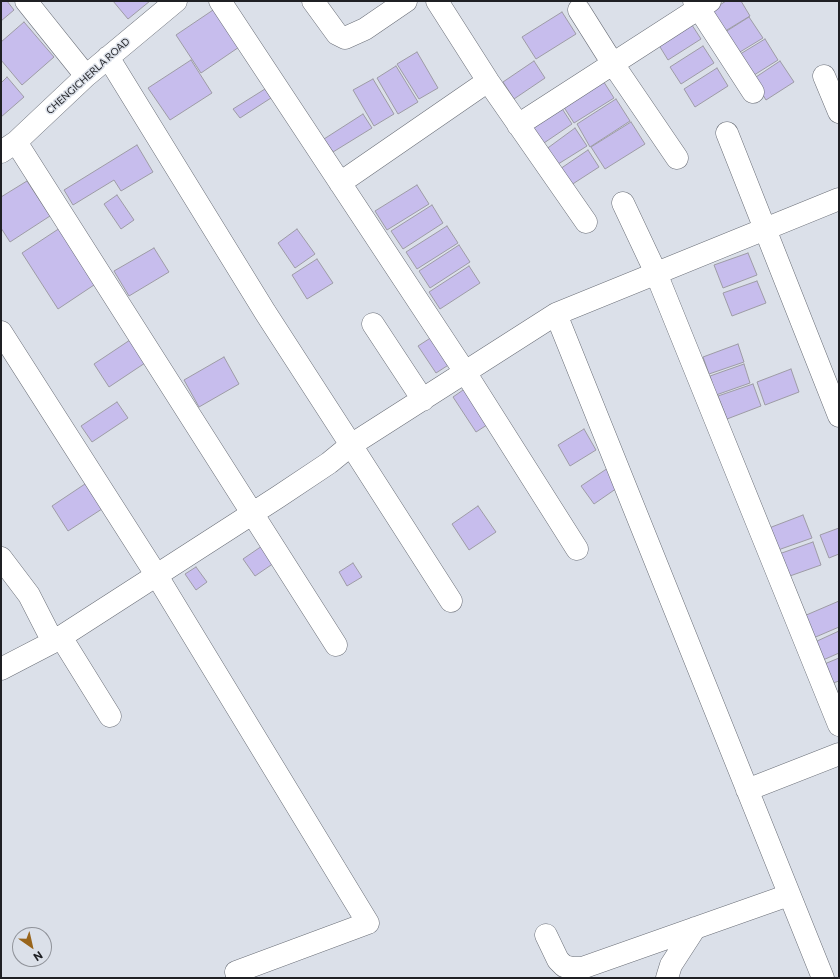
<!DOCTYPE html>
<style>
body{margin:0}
#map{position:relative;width:840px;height:979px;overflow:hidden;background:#dbe0e9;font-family:Commissioner,sans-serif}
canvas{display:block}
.frame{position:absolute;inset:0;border:2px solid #1f2024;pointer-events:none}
.north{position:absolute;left:12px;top:927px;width:40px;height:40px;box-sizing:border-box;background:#dbe0e9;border:1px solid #90939a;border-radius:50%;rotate:146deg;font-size:11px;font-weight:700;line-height:16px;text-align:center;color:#1f2024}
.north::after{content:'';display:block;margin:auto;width:14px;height:18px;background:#99651b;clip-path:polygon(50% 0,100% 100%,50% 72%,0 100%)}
</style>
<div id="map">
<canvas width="840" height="979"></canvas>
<div class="frame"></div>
<div class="north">N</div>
</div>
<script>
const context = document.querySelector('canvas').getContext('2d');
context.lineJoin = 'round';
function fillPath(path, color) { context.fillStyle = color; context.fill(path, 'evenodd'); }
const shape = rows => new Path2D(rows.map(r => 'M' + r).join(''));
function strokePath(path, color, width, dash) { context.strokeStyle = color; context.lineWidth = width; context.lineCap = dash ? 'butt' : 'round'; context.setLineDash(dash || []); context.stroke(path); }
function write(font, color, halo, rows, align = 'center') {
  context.font = font + ' Commissioner,sans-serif'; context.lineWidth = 3; context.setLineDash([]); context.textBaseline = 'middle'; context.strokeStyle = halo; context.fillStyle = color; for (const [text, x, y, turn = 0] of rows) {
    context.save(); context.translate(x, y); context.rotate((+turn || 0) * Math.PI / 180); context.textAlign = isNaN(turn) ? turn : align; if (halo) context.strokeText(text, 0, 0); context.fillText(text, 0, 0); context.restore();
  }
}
const building = shape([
 [1,1,7,1,14,10,1,21,1,1],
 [113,1,150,1,128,19,113,1],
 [726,1,741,1,750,16,722,33,709,12,726,1],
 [219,6,245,43,201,73,176,35,219,6],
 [562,12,576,34,536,59,522,37,562,12],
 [749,17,763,38,735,55,722,34,749,17],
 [24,22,54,57,22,85,1,60,1,42,24,22],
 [690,22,701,39,668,60,657,42,690,22],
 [765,39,778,60,751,77,737,56,765,39],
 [703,46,714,63,681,84,670,67,703,46],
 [417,52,438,88,419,99,397,64,417,52],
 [191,60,212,93,170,120,148,88,191,60],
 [534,61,545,78,514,99,503,82,534,61],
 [780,61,794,82,766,100,753,79,780,61],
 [396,66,418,102,398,114,377,78,396,66],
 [717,68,728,86,695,107,684,89,717,68],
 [600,76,614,98,574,123,560,101,600,76],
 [7,77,24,97,1,117,1,83,7,77],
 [373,79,394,114,374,126,353,90,373,79],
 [265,89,271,98,240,118,233,109,265,89],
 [616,99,630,121,590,147,577,124,616,99],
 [561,107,572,124,541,145,530,128,561,107],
 [363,114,372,128,333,152,324,139,363,114],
 [631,122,645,144,605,169,591,147,631,122],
 [575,128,587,146,555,166,545,150,575,128],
 [137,145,153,172,121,191,114,180,73,205,64,190,137,145],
 [588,150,599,167,568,187,557,171,588,150],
 [27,181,50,216,10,242,1,228,1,197,27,181],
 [417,185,429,204,387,230,375,211,417,185],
 [117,195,134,220,121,229,104,204,117,195],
 [432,205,443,223,403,249,391,231,432,205],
 [447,226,458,243,417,269,406,252,447,226],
 [60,228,97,283,58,309,22,253,60,228],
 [297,229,315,254,295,268,278,243,297,229],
 [459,245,470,262,430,288,419,271,459,245],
 [154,248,169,272,129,296,114,271,154,248],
 [748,253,757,275,723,288,714,265,748,253],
 [317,259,333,283,307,299,292,275,317,259],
 [469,266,480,283,440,309,429,292,469,266],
 [757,281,766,303,732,316,723,293,757,281],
 [432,337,450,364,436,373,418,346,432,337],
 [130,340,145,363,109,387,94,364,130,340],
 [738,344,744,362,709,374,703,357,738,344],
 [224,357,239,384,199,407,184,380,224,357],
 [744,364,750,383,716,395,710,376,744,364],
 [791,369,799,392,765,405,757,382,791,369],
 [753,384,761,406,727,419,718,396,753,384],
 [466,388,490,423,476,432,453,397,466,388],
 [117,402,128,418,92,442,81,426,117,402],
 [584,429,596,450,570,466,558,445,584,429],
 [608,468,620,486,594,504,581,486,608,468],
 [88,482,105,507,68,531,52,506,88,482],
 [478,506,496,532,469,550,452,524,478,506],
 [803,515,812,538,778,550,769,528,803,515],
 [839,528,839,554,829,558,820,535,839,528],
 [813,542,821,565,787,577,779,554,813,542],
 [262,546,274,563,255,576,243,559,262,546],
 [353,563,362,577,347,586,339,572,353,563],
 [196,567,207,582,196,590,185,574,196,567],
 [839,601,839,627,811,639,804,616,839,601],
 [839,631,839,653,823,660,815,642,839,631],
 [839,658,839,681,830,684,822,665,839,658]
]);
fillPath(building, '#c7bded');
strokePath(building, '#9d9ba5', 1);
const minor = shape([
 [26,1,86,76],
 [220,1,465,372,577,549],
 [313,1,337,34,345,38,365,29,406,1],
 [437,1,488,81,586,222],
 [694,1,753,92],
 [579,10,613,64,677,158],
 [108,57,265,312,351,445,556,314],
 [824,76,839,112],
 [518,125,710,1],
 [727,133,839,416],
 [16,142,336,645],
 [1,152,16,142,86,76,176,1],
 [340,183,488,81],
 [623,203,656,273,839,725],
 [373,324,423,400],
 [1,332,157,576,368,923,236,972,238,978],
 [1,558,29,595,53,642,278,497,329,463,351,445,451,601],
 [61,637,110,716],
 [1,669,53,642],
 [747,790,839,754],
 [546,935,558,960,564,966,572,968,582,968,789,895],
 [667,978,671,965,695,928],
 [823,978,556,314,839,199]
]);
strokePath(minor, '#6a6e77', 23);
strokePath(minor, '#fff', 22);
write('10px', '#1f2024', '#dbe0e9', [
 ["CHENGICHERLA ROAD",88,76,-42]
]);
</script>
